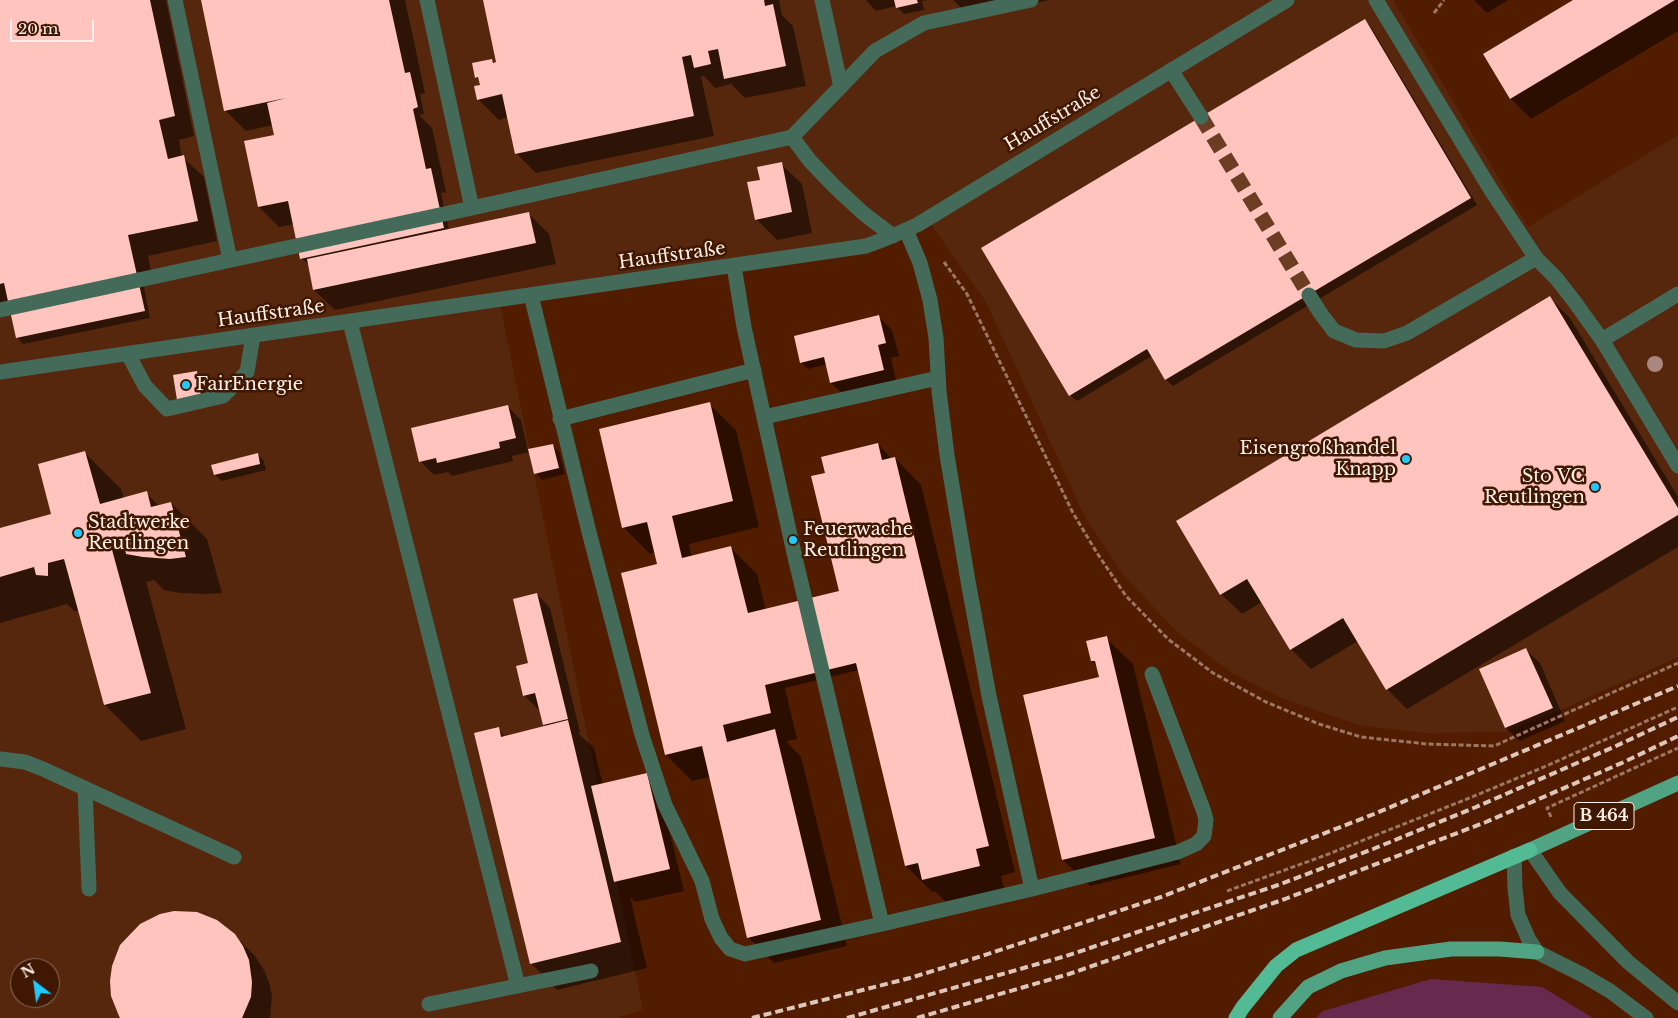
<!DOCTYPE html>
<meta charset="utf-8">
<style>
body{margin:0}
#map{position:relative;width:1678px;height:1018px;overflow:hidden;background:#521c00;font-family:"Libre Baskerville",serif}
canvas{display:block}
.north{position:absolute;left:10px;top:958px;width:50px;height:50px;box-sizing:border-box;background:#401701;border:1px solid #8c6e5e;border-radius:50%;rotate:330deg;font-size:14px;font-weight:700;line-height:20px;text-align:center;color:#fef0e9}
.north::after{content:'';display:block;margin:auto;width:18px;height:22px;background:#22c9fd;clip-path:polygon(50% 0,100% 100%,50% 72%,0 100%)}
.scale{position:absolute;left:10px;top:20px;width:84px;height:22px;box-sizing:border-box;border:2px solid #fef0e9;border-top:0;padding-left:6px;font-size:15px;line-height:18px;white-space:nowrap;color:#fef0e9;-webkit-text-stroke:4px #401701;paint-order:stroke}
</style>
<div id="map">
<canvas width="1678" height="1018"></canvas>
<div class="north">N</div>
<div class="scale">20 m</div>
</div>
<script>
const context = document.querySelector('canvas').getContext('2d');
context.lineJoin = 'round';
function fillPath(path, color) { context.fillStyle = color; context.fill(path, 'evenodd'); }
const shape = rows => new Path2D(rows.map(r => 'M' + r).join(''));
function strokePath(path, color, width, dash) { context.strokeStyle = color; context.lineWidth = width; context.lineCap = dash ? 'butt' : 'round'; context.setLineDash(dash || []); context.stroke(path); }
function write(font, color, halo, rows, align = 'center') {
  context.font = font + ' "Libre Baskerville",serif'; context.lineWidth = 5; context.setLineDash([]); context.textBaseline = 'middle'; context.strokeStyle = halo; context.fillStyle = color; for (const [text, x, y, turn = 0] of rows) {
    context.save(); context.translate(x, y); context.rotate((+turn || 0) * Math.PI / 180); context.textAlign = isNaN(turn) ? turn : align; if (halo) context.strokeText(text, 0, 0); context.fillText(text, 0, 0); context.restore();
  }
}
fillPath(shape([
 [0,0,1393,0,1528,227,1678,135,1678,657,1565,708,1505,732,1425,733,1358,725,1282,698,1232,673,1177,632,1121,572,1084,515,986,302,927,219,885,239,499,300,643,1010,616,1018,0,1018],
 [20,968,50,968,50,998,20,998]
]), '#57270d');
fillPath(shape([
 [1431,979,1542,987,1593,1018,1316,1018,1323,1011]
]), '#68294e');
fillPath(shape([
 [0,0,166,0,194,136,179,140,182,157,204,177,217,241,148,256,152,276,142,278,150,318,23,344,17,337,10,306,0,308],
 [202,0,405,0,425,93,420,94,424,114,419,115,432,128,446,192,441,193,449,230,529,214,549,234,556,264,335,310,314,290,309,265,301,258,294,224,279,227,259,207,276,136,273,125,246,131,225,110],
 [484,0,779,0,782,15,793,26,806,86,745,98,731,84,715,88,704,76,701,77,714,136,536,173,516,153,508,117,499,120,478,99,481,86,480,81,476,77,492,60,498,66],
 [866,0,927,0,922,1,924,10,904,14,896,6,876,11],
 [953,0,1050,0,970,17],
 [1474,0,1508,0,1487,13],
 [1576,0,1678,0,1678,31,1531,119,1511,99,1485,55],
 [1364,21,1371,27,1477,205,1173,386,1166,380,1152,356,1077,401,1070,395],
 [781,164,802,184,812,233,777,240,756,219,761,181],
 [1550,298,1570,318,1678,497,1678,547,1407,709,1387,689,1358,641,1311,669,1291,649,1262,602,1242,614,1221,594],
 [879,317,892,330,899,356,891,358,897,384,845,396,831,383,827,364,808,369,801,362],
 [197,372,204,379,207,403,174,376],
 [709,404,736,430,759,527,689,544,692,557,731,548,757,574,766,610,840,592,826,474,878,444,892,459,895,458,921,485,1015,872,1001,876,1005,892,949,905,935,891,932,892,906,866,859,670,785,688,797,739,786,741,801,757,847,946,774,963,748,937,710,777,692,781,666,755,622,574,659,565,656,552,650,554,623,527],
 [507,406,521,420,528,451,553,445,559,452,565,474,542,480,536,473,530,452,512,456,513,461,452,476,448,472,434,475,420,461],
 [85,453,121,489,124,499,146,493,159,506,171,503,207,539,222,593,207,594,180,593,164,590,154,580,146,582,186,729,141,741,105,705,79,611,74,611,67,604,0,623,0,529,53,515],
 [257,454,264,461,266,470,222,481,215,475,213,466],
 [537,594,550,608,580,732,578,733,594,748,603,785,647,774,661,796,684,891,635,902,630,897,647,968,557,990,531,963,498,728,505,737,547,727,544,724,540,708,538,709,524,695],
 [1106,638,1133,664,1181,864,1090,886,1063,860,1024,696,1100,678,1097,666,1092,661],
 [1526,650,1540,663,1565,721,1520,741,1506,728,1481,670],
 [234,935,255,956,263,968,269,982,272,996,270,1018,122,1018]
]), '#0007');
fillPath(shape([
 [0,0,150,0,175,116,159,120,168,159,184,155,198,221,128,235,145,311,16,338,4,283,0,284],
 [201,0,389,0,405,73,410,72,418,107,413,109,426,169,431,168,444,228,300,259,288,201,258,207,244,141,274,135,267,103,286,98,224,111],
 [483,0,764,0,765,6,773,4,786,66,724,79,718,49,708,51,711,64,694,68,691,55,682,57,694,116,515,154,502,94,477,100,474,86,480,85,478,77,475,78,472,63,492,59,493,63,496,62],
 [894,0,917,0,918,3,896,8],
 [1573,0,1675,0,1510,99,1483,54],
 [1365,19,1471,198,1165,380,1147,349,1069,396,981,248],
 [782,162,792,212,755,220,747,182,760,180,757,167],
 [529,212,536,243,313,290,307,259],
 [1550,296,1678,508,1678,515,1386,690,1343,618,1290,650,1247,579,1220,595,1176,521],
 [879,315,886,343,878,345,884,370,830,383,824,357,800,363,794,336],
 [197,371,201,396,177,400,173,375],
 [710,402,733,501,672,516,682,558,731,546,748,613,839,591,811,476,825,473,821,457,878,443,882,460,895,457,989,846,976,849,980,866,922,880,918,863,905,866,856,663,765,685,771,713,723,725,727,742,775,729,821,920,747,938,702,746,665,755,621,573,657,564,647,522,622,528,599,429],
 [508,405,516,438,499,442,500,448,437,463,436,458,419,462,411,428],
 [553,444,559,468,534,474,528,449],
 [85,451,100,504,147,491,151,507,171,502,186,557,170,559,143,557,126,554,124,543,111,546,151,693,104,705,64,559,48,563,48,576,36,575,34,567,0,577,0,528,51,514,38,464],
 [258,453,260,464,214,475,211,465],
 [537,593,568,719,543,725,535,693,523,696,516,666,528,663,513,599],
 [1107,636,1155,838,1062,860,1023,695,1099,677,1095,661,1091,661,1086,641],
 [1526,648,1553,708,1505,728,1479,669],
 [568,720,621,942,530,964,474,733,499,727,501,737],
 [647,773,670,869,614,882,591,786],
 [174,911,197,912,217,920,235,934,243,946,249,960,252,982,251,997,242,1018,120,1018,119,1016,111,996,110,981,112,966,120,945,140,924,160,914]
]), '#fec4bd');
strokePath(shape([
 [1201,117,1309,295]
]), '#6c3c23', 15, [15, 8]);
strokePath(shape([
 [1434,13,1444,0],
 [944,262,967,294,1073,513,1097,553,1126,596,1168,639,1213,673,1266,702,1319,724,1361,737,1427,744,1494,746,1678,663],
 [1551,817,1547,808,1678,748],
 [1227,891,1326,855,1467,799,1544,767,1678,707]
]), '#9c7764', 3, [5, 2.5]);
strokePath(shape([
 [175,0,230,260],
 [822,0,841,87],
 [1376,0,1491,190,1536,258,1556,278,1574,301,1602,340,1678,466],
 [1171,70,1201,117],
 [792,137,810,161,835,187,863,213,893,236],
 [472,208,792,137,875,51,924,23,1031,0],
 [906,230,920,263,930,300,936,338,939,391,947,455,968,581,989,696,1032,889],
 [734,266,744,327,794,553,882,924],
 [531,295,589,532,642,735,665,805,702,881,712,919,721,938,730,949,745,954,882,924,1032,889,1178,852,1196,844,1204,836,1206,820,1204,812,1152,674],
 [1309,295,1321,314,1334,331,1356,340,1384,341,1407,333,1536,258],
 [0,310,472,208,427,0],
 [350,322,518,986],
 [1602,340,1678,294],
 [128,354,145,386,167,409,223,396,247,372,253,336],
 [0,372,866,246,885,239,917,225,1287,0],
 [764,417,938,378],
 [560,419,754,370],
 [0,759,25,762,43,769,234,857],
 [85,788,89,889],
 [1530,850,1560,893,1628,962,1678,1003],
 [1514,856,1515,888,1518,915,1529,940,1537,952,1581,974,1610,991,1646,1018],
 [429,1004,591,971]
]), '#446b5a', 15);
strokePath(shape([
 [1530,850,1678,783],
 [1280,1018,1308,987,1341,971,1385,958,1451,949,1500,949,1537,952]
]), '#50a484', 15);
strokePath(shape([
 [1236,1018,1243,1007,1276,966,1296,950,1530,850]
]), '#52bb95', 15);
strokePath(shape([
 [752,1018,910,978,982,956,1161,897,1374,814,1678,686],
 [847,1018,1066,956,1278,885,1373,849,1476,807,1616,746,1678,717],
 [917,1018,1069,974,1285,899,1486,822,1624,762,1678,736]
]), '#ddc7bc', 4, [8, 4]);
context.fillStyle = '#ab8680';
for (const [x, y] of [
 [1655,364]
]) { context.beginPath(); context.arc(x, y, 8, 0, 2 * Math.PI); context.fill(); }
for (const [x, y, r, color] of [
 [186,385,5,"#22c9fd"],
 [1406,459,5,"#22c9fd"],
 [1595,487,5,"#22c9fd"],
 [78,533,5,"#22c9fd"],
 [793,540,5,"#22c9fd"]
]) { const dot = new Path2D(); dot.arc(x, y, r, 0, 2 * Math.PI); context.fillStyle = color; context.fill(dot); strokePath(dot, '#401701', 2); }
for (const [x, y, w] of [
 [1604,816,60]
]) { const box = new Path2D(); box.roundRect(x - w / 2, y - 13.5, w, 27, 4); context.fillStyle = '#401701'; context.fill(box); strokePath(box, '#fef0e9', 1); }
write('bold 16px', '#fef0e9', null, [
 ["B 464",1604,816]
]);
write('18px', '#fef0e9', '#401701', [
 ["Hauffstraße",1053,119,-31],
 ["Hauffstraße",672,256,-8],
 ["Hauffstraße",271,314,-8]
]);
write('18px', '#fef0e9', '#401701', [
 ["FairEnergie",196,385],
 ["Eisengroßhandel",1396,449,"right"],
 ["Knapp",1396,470,"right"],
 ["Sto VC",1585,477,"right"],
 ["Reutlingen",1585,498,"right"],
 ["Stadtwerke",88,523],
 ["Reutlingen",88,544],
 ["Feuerwache",803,530],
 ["Reutlingen",803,551]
], 'left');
</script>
